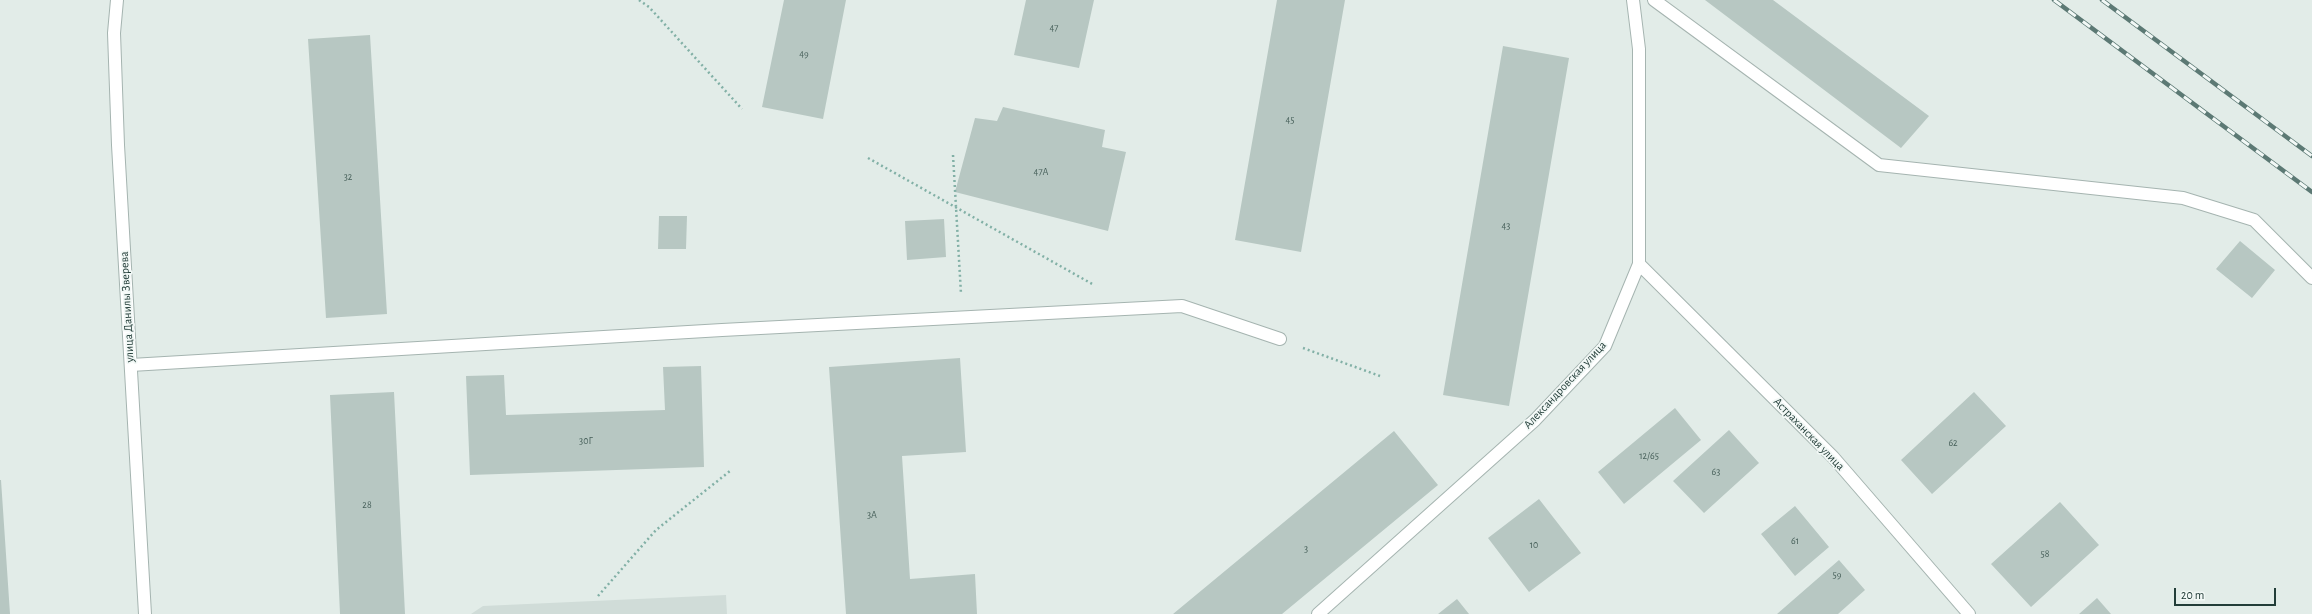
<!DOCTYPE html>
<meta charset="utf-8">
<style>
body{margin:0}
#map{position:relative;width:2312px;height:614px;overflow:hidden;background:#e2ece8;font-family:"Alegreya Sans",sans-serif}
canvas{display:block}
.scale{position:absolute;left:2174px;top:588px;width:102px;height:18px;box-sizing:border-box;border:2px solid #223d38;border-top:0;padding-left:5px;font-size:12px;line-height:14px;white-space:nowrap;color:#223d38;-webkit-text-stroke:3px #f2f8f6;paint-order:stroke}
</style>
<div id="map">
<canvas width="2312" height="614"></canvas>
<div class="scale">20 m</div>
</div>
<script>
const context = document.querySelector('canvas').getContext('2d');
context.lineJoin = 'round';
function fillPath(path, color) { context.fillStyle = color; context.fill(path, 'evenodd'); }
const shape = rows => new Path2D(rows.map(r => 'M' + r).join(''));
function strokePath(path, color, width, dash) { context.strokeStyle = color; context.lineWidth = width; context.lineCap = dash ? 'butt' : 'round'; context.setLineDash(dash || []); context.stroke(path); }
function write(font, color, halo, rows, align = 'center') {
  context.font = font + ' "Alegreya Sans",sans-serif'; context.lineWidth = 3.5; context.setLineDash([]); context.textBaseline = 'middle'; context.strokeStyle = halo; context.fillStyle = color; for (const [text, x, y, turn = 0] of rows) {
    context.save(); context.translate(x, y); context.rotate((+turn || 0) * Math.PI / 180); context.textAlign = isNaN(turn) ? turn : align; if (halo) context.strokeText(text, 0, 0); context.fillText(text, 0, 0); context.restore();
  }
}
fillPath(shape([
 [726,595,727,614,471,614,483,606]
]), '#d0dcd8');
fillPath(shape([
 [784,0,846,0,823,119,762,107],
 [1026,0,1094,0,1079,68,1014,55],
 [1277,0,1345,0,1301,252,1235,240],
 [1705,0,1773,0,1929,116,1901,148],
 [370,35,387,314,326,318,308,39],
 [1503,46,1569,58,1509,406,1443,395],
 [1003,107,1105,130,1102,147,1126,152,1108,231,955,192,975,118,997,121],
 [659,216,687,216,686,249,658,249],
 [944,219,946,257,907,260,905,221],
 [2240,241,2275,270,2252,298,2216,269],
 [960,358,966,452,902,456,910,579,975,574,977,614,846,614,829,367],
 [701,366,704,467,470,475,466,376,504,375,506,415,665,410,663,367],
 [394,392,405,614,340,614,330,395],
 [1974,392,2006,426,1932,494,1901,460],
 [1675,408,1701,440,1624,504,1598,472],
 [1729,430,1759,463,1704,513,1673,481],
 [1394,431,1438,485,1282,614,1173,614],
 [0,480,1,480,10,614,0,614],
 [1539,499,1581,553,1529,592,1488,538],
 [2060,502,2099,545,2031,607,1991,564],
 [1795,506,1829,547,1795,576,1761,534],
 [1839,560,1865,590,1838,614,1777,614],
 [2097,598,2111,614,2079,614],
 [1457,599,1469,614,1438,614]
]), '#b7c7c2');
const lane = shape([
 [1654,0,1879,165,2183,198,2254,220,2312,278],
 [131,365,722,330,1182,306,1280,339]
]);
const street = shape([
 [117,0,114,33,118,145,145,614],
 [1639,264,1833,457,1969,614],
 [1318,614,1535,420,1605,346,1639,264,1639,49,1633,0]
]);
strokePath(lane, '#a5b4b0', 14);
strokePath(street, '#a5b4b0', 14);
strokePath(shape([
 [639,0,649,7,742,109],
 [953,155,961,294],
 [868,158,1094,285],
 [1303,348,1380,376],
 [598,596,656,530,730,471]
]), '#82b0a6', 2.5, [2, 3]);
strokePath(lane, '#fff', 12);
strokePath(street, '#fff', 12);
const rail = shape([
 [2054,0,2312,192],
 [2102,0,2312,156]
]);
strokePath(rail, '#5c7974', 4.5);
strokePath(rail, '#f2f8f6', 3, [9]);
write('10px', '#47605a', null, [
 ["47",1054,28],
 ["49",804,54],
 ["45",1290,120],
 ["47А",1041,172],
 ["32",348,177],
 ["43",1506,226],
 ["30Г",586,441],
 ["62",1953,443],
 ["12/65",1649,456],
 ["63",1716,472],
 ["28",367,505],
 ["3А",872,515],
 ["61",1795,541],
 ["10",1534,545],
 ["3",1306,549],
 ["58",2045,554],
 ["59",1837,575]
]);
write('12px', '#223d38', '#f2f8f6', [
 ["улица Данилы Зверева",127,307,-93],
 ["Александровская улица",1565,385,-47],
 ["Астраханская улица",1809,434,46]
]);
</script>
